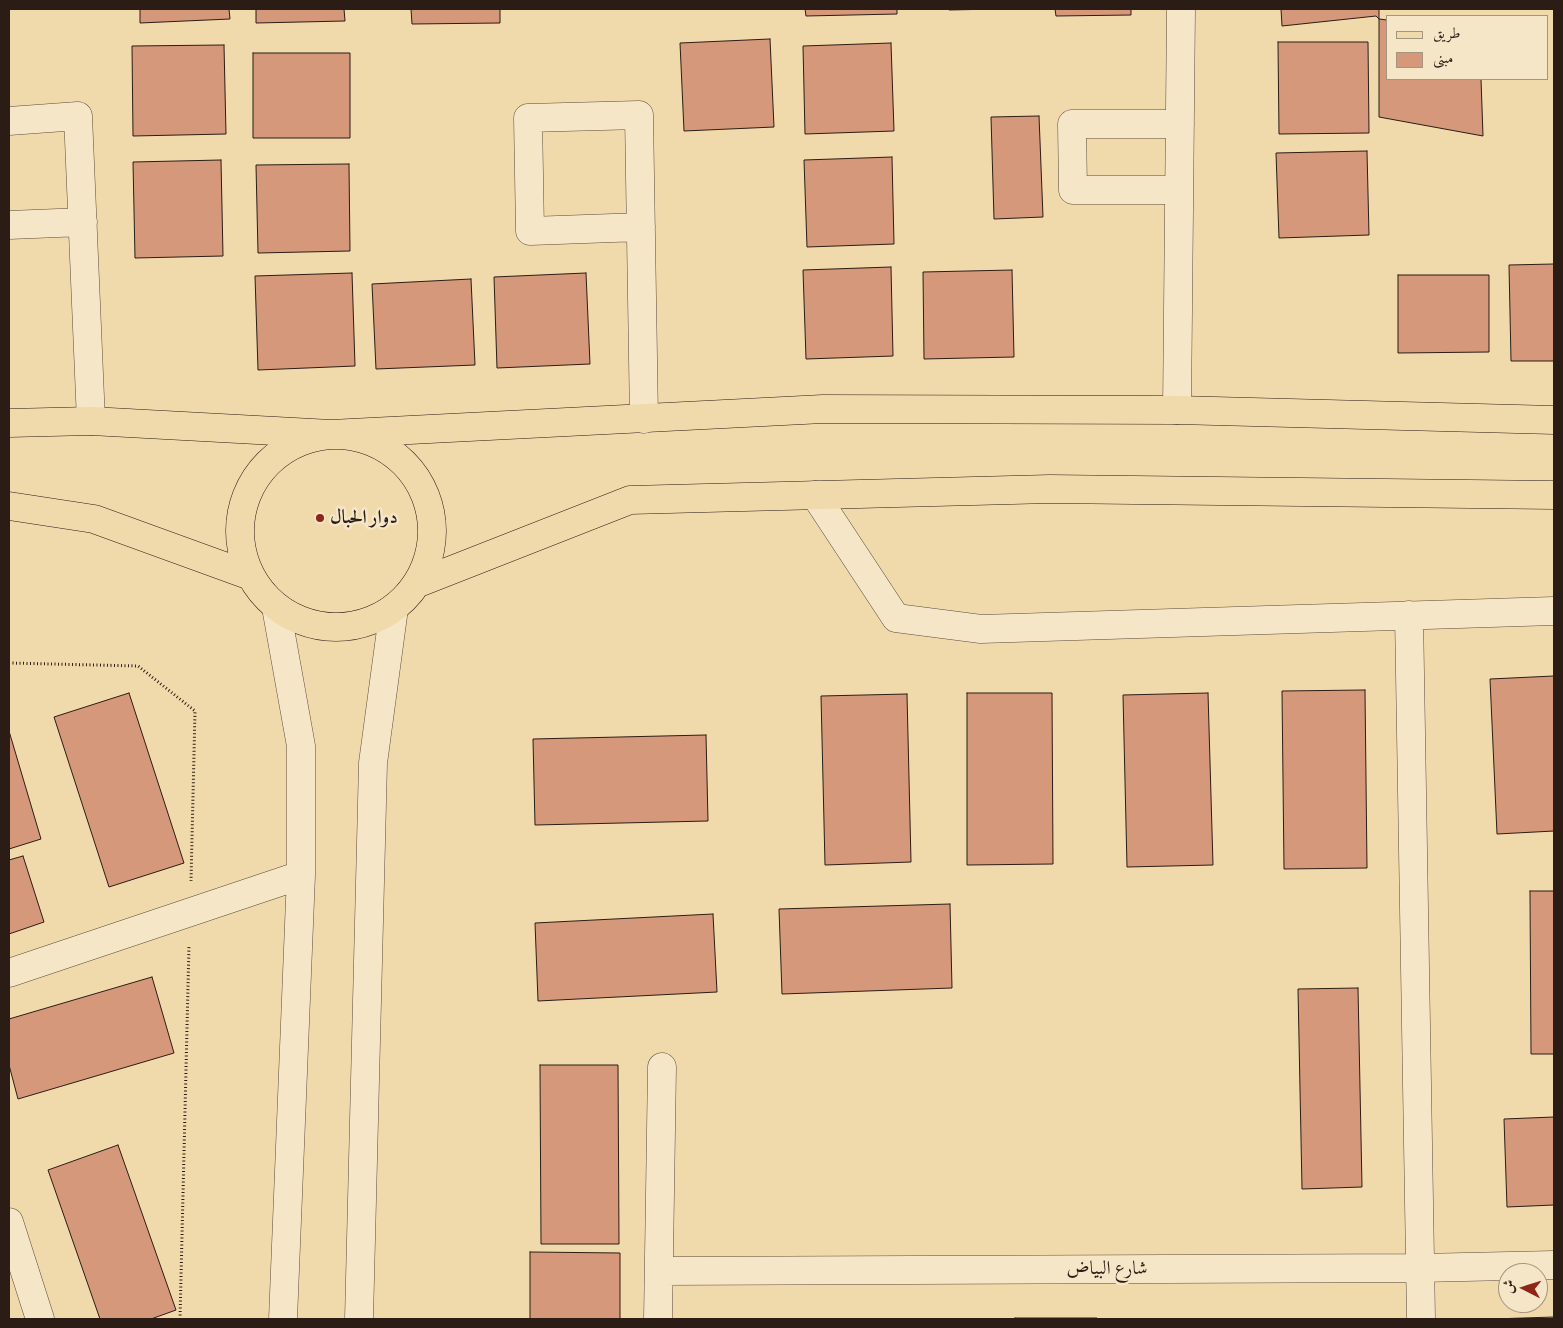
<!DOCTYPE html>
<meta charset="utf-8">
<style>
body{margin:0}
#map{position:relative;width:1563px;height:1328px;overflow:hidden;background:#f0d9ab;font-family:Alegreya,Amiri,serif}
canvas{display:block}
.frame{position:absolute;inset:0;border:10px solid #2b1c15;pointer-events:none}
.legend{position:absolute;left:1386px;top:15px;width:162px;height:65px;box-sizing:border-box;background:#f5e6c8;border:1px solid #a49580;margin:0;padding:6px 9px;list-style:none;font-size:15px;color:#2b1c15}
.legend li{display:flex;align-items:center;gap:10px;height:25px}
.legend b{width:25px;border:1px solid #a49580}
.north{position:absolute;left:1498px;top:1263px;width:50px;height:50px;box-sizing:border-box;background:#f5e6c8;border:1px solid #a49580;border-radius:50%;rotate:275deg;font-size:14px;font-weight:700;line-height:20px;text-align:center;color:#2b1c15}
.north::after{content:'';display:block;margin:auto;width:18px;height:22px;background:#8f2418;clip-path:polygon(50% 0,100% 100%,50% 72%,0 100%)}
</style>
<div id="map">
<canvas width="1563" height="1328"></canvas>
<div class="frame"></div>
<ul class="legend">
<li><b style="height:6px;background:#f0d9ab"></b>طريق</li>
<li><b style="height:14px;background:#d5987b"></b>مبنى</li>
</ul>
<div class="north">ش</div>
</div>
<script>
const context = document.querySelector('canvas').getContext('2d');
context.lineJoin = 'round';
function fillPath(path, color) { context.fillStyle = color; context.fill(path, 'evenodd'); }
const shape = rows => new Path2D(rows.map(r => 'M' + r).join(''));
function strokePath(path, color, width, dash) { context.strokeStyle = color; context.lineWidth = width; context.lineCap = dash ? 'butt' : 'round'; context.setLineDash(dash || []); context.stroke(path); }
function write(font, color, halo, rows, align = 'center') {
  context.font = font + ' Alegreya,Amiri,serif'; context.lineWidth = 5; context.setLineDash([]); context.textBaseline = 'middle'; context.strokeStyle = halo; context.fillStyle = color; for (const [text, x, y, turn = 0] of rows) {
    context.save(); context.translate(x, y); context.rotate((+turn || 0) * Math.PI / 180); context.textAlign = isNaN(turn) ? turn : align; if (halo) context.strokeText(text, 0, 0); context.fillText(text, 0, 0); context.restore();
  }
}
const building = shape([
 [140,9,229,9,230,19,140,23,140,9],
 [256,9,344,9,345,21,256,23,256,9],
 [411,9,500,9,500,23,412,24,411,9],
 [805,9,897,9,897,14,806,16,805,9],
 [949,9,997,9,949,10,949,9],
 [1055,9,1131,9,1131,15,1056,16,1055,9],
 [1281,9,1379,9,1379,19,1376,16,1282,26,1281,9],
 [1379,19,1387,20,1387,79,1481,79,1483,136,1379,117,1379,19],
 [770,39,774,127,684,131,680,43,770,39],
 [1278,42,1368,42,1369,133,1279,134,1278,42],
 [891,43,894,131,805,134,803,46,891,43],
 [224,45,226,134,133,136,132,46,224,45],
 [253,53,350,53,350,138,253,138,253,53],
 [1039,116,1043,217,994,219,991,117,1039,116],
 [1367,151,1369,235,1279,238,1276,153,1367,151],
 [892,157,894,244,807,247,804,160,892,157],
 [221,160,223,256,135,258,133,162,221,160],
 [349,164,350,251,258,253,256,165,349,164],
 [1554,264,1554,361,1511,361,1509,265,1554,264],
 [891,267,893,356,806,359,803,270,891,267],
 [1012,270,1014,357,924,359,923,272,1012,270],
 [352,273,355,366,258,370,255,276,352,273],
 [586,273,590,364,497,368,494,277,586,273],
 [1398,275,1489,275,1489,352,1398,353,1398,275],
 [471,279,475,365,376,369,372,284,471,279],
 [1554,676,1554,831,1497,834,1490,679,1554,676],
 [1365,690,1367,868,1284,869,1282,691,1365,690],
 [129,693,184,863,109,887,54,717,129,693],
 [967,693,1052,693,1053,864,967,865,967,693],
 [1208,693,1213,865,1127,867,1123,695,1208,693],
 [907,694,911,862,825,865,821,696,907,694],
 [9,731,41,839,9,849,9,731],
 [706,735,708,821,535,825,533,739,706,735],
 [23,856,44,922,9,934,9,860,23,856],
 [1530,891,1554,891,1554,1054,1531,1054,1530,891],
 [950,904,952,988,782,994,779,909,950,904],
 [713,914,717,992,538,1001,535,923,713,914],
 [152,977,174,1053,18,1099,9,1065,9,1019,152,977],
 [1358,988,1362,1187,1302,1189,1298,989,1358,988],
 [540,1065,618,1065,619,1244,541,1244,540,1065],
 [1554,1117,1554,1205,1507,1207,1504,1119,1554,1117],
 [118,1145,176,1310,151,1319,100,1319,48,1170,118,1145],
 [530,1252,620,1253,620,1319,530,1319,530,1252],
 [1554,1317,1554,1319,1492,1319,1554,1317],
 [1015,1318,1097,1318,1097,1319,1015,1319,1015,1318]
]);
fillPath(building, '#d5987b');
strokePath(building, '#2b1c15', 1);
const minor = shape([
 [9,121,78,116,91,421],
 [1179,190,1073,190,1072,124,1180,124],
 [9,225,83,222],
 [641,227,530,231,528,118,639,115,644,419],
 [1177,410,1181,9],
 [815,495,896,618,981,629,1554,611],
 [276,607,301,746,301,875,283,1319],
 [1409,615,1421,1319],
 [9,973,301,875],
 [9,1222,40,1319],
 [659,1271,1420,1268,1554,1265],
 [359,1319,373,763,394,608],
 [658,1319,662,1067]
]);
const major = shape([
 [9,423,91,421,331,434,823,409,1177,410,1554,420],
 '240 531a96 96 0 1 1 192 0a96 96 0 1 1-192 0Z',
 [9,506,94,519,251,576],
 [416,584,630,500,1050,489,1554,495]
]);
strokePath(minor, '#5c4b3a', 29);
strokePath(major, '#2b1c15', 29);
strokePath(shape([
 [9,663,138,666,195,711,191,881],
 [180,1319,189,945]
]), '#2b1c15', 3, [1, 2.5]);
strokePath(minor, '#f5e6c8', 28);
strokePath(major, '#f0d9ab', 28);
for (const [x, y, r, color] of [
 [320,518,5,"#8f2418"]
]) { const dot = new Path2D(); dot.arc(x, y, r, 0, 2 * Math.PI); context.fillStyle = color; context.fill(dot); strokePath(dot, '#f5e6c8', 2); }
write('bold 19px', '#2b1c15', '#f5e6c8', [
 ["دوار الحبال",330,518]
], 'left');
write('19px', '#2b1c15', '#f5e6c8', [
 ["شارع البياض",1107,1269]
]);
</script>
